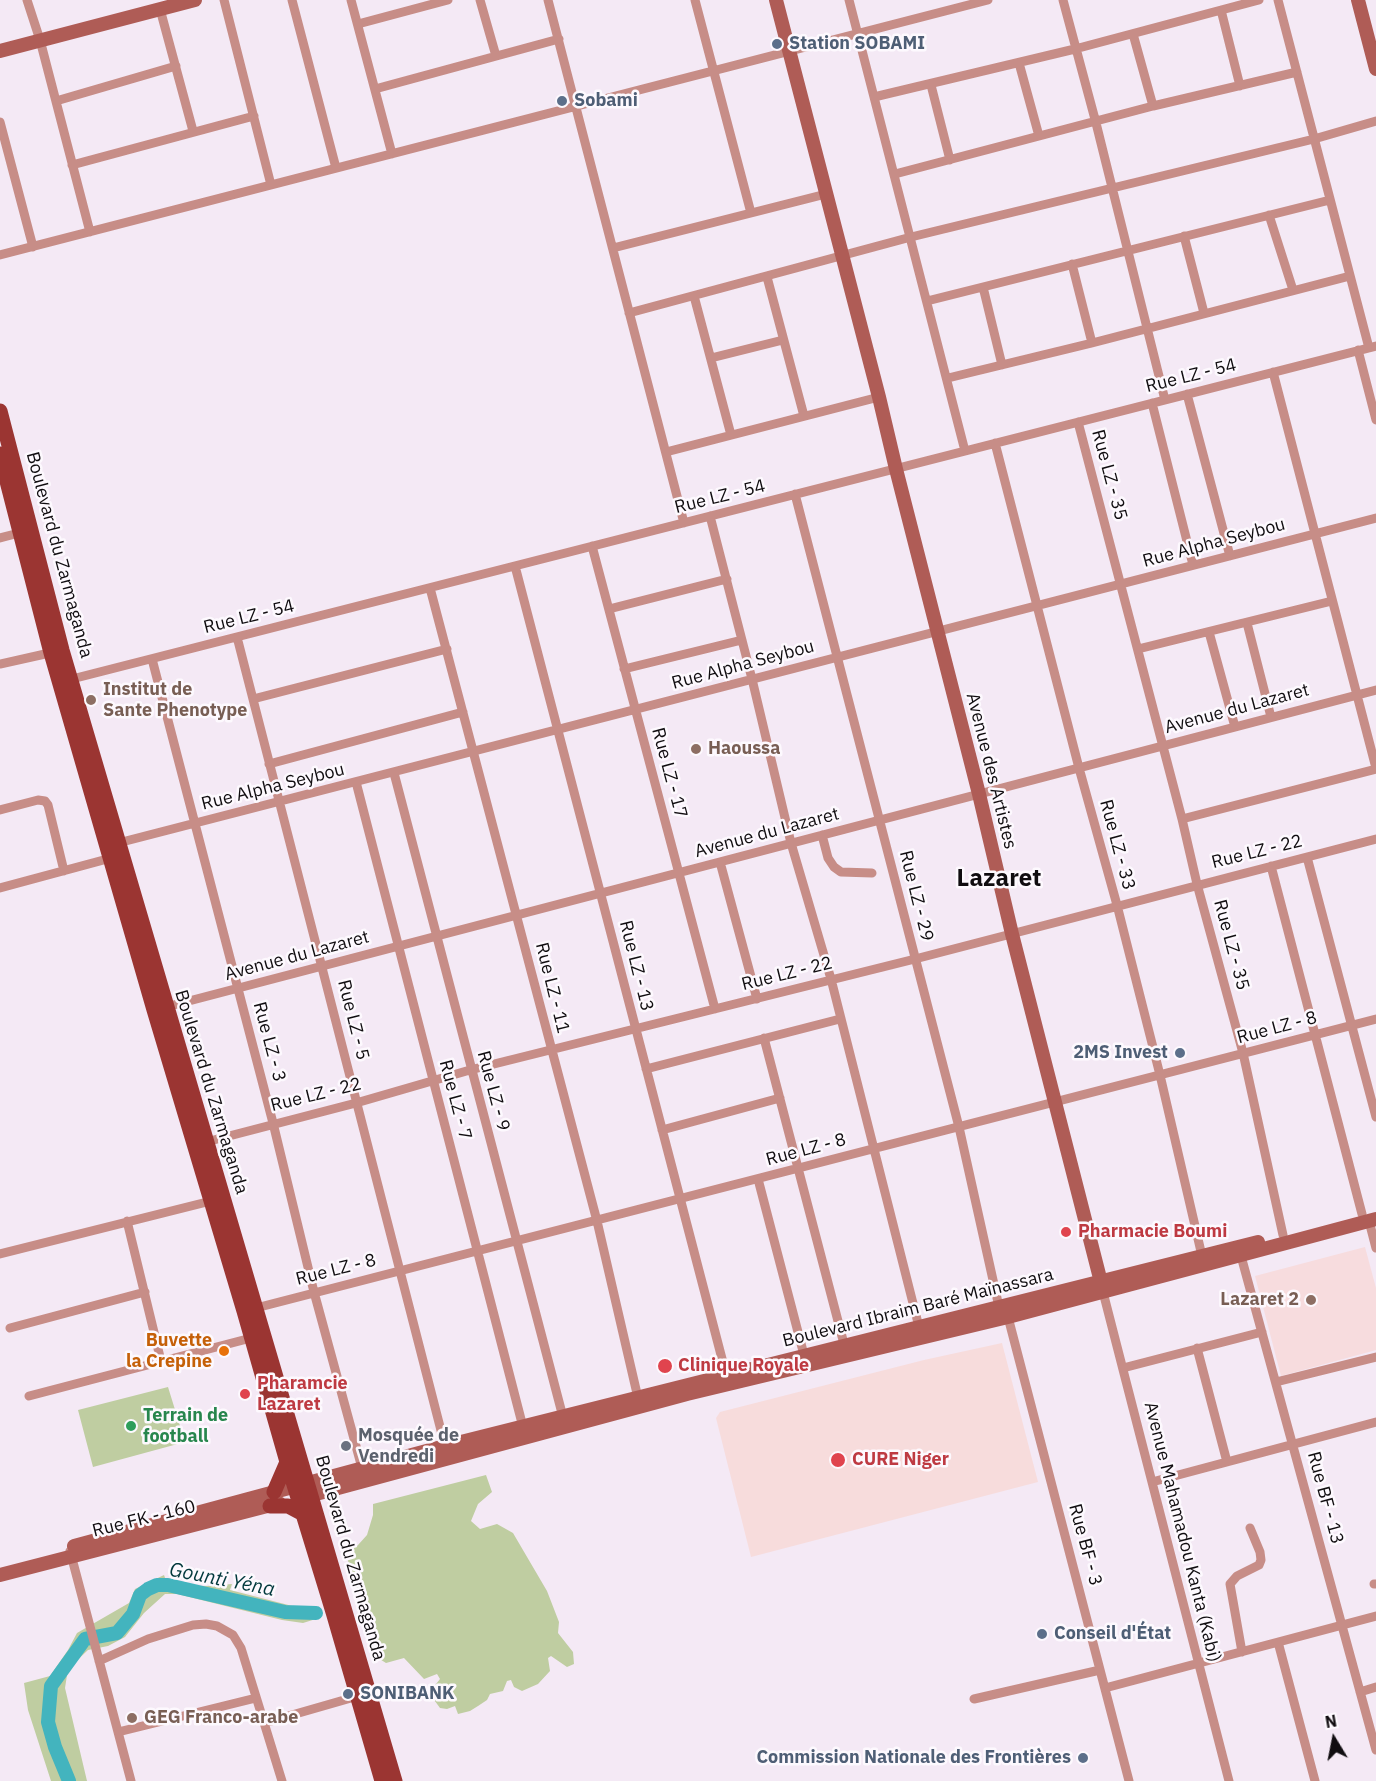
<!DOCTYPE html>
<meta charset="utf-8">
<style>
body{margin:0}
#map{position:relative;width:1376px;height:1781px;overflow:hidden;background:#f4e9f5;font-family:"IBM Plex Sans",sans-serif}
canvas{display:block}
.north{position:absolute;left:1304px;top:1709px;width:60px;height:60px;-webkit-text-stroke:4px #fdf9fe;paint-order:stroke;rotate:350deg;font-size:16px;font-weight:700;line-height:24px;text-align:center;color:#100d10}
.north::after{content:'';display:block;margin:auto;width:21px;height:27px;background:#100d10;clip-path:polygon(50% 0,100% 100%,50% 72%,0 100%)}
</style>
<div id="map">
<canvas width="1376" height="1781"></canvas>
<div class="north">N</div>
</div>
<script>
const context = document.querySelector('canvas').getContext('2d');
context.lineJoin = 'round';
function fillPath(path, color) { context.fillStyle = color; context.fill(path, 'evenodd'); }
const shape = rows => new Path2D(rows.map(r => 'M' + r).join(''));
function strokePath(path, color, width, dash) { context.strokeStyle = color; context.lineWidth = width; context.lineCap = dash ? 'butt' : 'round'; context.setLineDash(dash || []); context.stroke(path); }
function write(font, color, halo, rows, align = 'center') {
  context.font = font + ' "IBM Plex Sans",sans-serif'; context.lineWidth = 5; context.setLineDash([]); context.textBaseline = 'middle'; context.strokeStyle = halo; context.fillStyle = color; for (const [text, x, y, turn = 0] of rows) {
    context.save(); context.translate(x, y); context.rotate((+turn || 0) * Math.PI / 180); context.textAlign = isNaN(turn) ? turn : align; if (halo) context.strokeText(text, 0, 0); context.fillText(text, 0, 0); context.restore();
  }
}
fillPath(shape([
 [1365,1247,1376,1288,1376,1350,1281,1376,1255,1276]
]), '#f7dcde');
fillPath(shape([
 [1002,1343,1038,1482,751,1557,716,1418,720,1412,924,1360]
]), '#f7dcdc');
fillPath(shape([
 [168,1387,185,1442,93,1467,78,1410],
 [486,1475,492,1492,478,1504,471,1521,480,1529,497,1524,513,1533,547,1591,559,1622,558,1633,573,1652,574,1664,567,1667,551,1656,548,1658,550,1671,538,1684,522,1691,514,1687,511,1680,507,1681,503,1691,490,1694,487,1700,478,1706,470,1711,458,1714,455,1706,447,1709,440,1708,429,1693,440,1679,437,1674,424,1679,404,1658,386,1663,378,1658,345,1551,358,1545,367,1535,373,1515,373,1504],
 [164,1575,169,1589,232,1584,230,1590,304,1609,316,1613,319,1618,303,1623,282,1620,177,1594,165,1594,144,1613,125,1637,108,1646,88,1650,68,1669,65,1688,87,1781,51,1781,28,1710,24,1683,50,1676,68,1650,77,1633,129,1603,135,1589]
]), '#bfcda1');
strokePath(shape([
 [69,1781,55,1747,48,1722,51,1686,85,1639,117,1633,133,1614,140,1595,148,1589,157,1585,168,1585,285,1612,316,1613]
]), '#43b4be', 14);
strokePath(shape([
 [27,0,40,40,90,232],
 [224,0,271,185],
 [292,0,336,168],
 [351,0,392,154],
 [480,0,496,56],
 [548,0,684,523],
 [695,0,751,213],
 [849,0,965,451],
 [1063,0,1096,123,1165,400],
 [1278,0,1369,348],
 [160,9,193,131],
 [1221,10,1240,86],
 [358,24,448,0],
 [1133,34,1153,106],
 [1019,63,1039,136],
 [931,85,950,160],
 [375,89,559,39],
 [874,97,1075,49,1259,0],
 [56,101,176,66],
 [0,122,33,247],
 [72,165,254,116],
 [895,174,1153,106,1297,72],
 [1269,215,1293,290],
 [1184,236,1204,313],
 [613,248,826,194],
 [0,255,988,0],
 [1072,264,1092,343],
 [767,277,804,416],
 [983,287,1002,365],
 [694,296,731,435],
 [927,301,1330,200],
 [629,313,911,237,1314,139,1376,121],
 [1358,350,1376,420],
 [711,358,783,340],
 [1273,372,1376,768],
 [948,378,1092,343,1350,276],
 [1187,394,1230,556],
 [1152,403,1193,565],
 [1078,422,1182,819,1197,884,1243,1053,1283,1235],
 [995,443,1079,768,1117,905,1160,1075,1202,1256],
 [666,452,879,397],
 [795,494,959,1127,999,1307],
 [710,516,752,679,791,843,831,979,919,1327],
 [0,538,19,533],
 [592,546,715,1009],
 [515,566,726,1374],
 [430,588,597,1221,638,1398],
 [609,609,727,579],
 [1247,623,1271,717],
 [1209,632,1235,727],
 [237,637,445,1446],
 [1138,649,1332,601],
 [152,659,273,1123,314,1292,362,1468],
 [0,664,54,652],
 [624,669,742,640],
 [72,679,1376,346],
 [253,699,447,649],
 [269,764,463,712],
 [394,773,563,1417],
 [356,782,523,1427],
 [0,810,38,800,45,801,48,805,64,871],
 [1182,819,1376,769],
 [822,835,828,858,834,867,841,872,872,873],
 [118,843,1376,518],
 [1307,857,1376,1117],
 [720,862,757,999],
 [1271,866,1362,1214],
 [0,888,111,858],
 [166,1007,1376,690],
 [764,1038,844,1344],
 [646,1069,840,1019],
 [662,1130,780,1098],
 [206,1142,356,1103,470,1070,915,959,1376,839],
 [758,1179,804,1355],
 [127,1221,161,1361],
 [1369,1221,1376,1248],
 [0,1254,211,1201],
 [1241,1256,1376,1750],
 [1103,1292,1229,1781],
 [252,1309,1376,1019],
 [1008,1317,1129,1781],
 [10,1328,145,1292],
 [1197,1348,1227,1462],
 [1123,1368,1262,1332],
 [1276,1382,1376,1357],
 [29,1396,251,1338],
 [1152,1482,1376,1422],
 [70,1551,131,1781],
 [1374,1584,1376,1584],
 [1278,1642,1315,1781],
 [1242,1652,1230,1584,1237,1576,1259,1565,1261,1560,1260,1552,1250,1528],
 [99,1661,148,1639,193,1625,206,1624,217,1626,233,1635,241,1648,282,1781],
 [1105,1688,1376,1616],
 [1360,1692,1376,1687],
 [974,1699,1100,1670],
 [264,1723,358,1696],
 [118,1732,256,1698]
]), '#c78d87', 9);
strokePath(shape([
 [776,0,879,397,896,469,979,794,1012,934,1103,1290],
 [1358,0,1376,69],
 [0,51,195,0],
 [301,1498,687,1394,1008,1317,1376,1219],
 [74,1546,445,1446,1258,1242],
 [0,1575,279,1503]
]), '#af5c56', 14);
strokePath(shape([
 [0,411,62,650,395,1781],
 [0,454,51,653,154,1010,244,1311,287,1462,333,1612,382,1781],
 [274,1492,287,1462],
 [270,1506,288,1506,303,1514]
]), '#9b3532', 15);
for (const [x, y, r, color] of [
 [777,44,6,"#5c6f8a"],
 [562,101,6,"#5c6f8a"],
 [91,700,6,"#8d6e63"],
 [696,749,6,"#8d6e63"],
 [1180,1053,6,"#5c6f8a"],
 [1066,1232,6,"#e0444e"],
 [1311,1300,6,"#8d6e63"],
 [224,1351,6,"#e8710a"],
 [665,1366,8,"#e0444e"],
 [245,1394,6,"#e0444e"],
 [131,1426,6,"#2e9e5b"],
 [346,1446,6,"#6b7280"],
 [838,1460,8,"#e0444e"],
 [1042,1634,6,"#5c6f8a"],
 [348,1694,6,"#5c6f8a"],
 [132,1718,6,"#8d6e63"],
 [1083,1758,6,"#5c6f8a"]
]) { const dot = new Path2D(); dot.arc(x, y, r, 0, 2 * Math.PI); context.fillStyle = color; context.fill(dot); strokePath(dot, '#fdf9fe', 2); }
write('bold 18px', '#4e5e75', '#fdf9fe', [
 ["Station SOBAMI",789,44],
 ["Sobami",574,101],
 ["2MS Invest",1168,1053,"right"],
 ["Conseil d'État",1054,1634],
 ["SONIBANK",360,1694],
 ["Commission Nationale des Frontières",1071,1758,"right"]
], 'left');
write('18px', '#100d10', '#fdf9fe', [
 ["Rue LZ - 54",1191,376,-14],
 ["Rue LZ - 35",1109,475,75],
 ["Rue LZ - 54",720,497,-14],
 ["Rue Alpha Seybou",1214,543,-15],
 ["Boulevard du Zarmaganda",59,555,75],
 ["Rue LZ - 54",249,617,-14],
 ["Rue Alpha Seybou",743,665,-15],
 ["Avenue du Lazaret",1237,709,-15],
 ["Avenue des Artistes",991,771,76],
 ["Rue LZ - 17",669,773,75],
 ["Rue Alpha Seybou",273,787,-14],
 ["Avenue du Lazaret",767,833,-15],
 ["Rue LZ - 33",1117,845,75],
 ["Rue LZ - 22",1257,852,-14],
 ["Rue LZ - 29",916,896,76],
 ["Rue LZ - 35",1231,945,75],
 ["Avenue du Lazaret",297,956,-15],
 ["Rue LZ - 13",636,966,76],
 ["Rue LZ - 22",787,974,-14],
 ["Rue LZ - 11",552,988,76],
 ["Rue LZ - 5",353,1020,76],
 ["Rue LZ - 8",1277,1028,-15],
 ["Rue LZ - 3",269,1042,75],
 ["Rue LZ - 9",493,1091,75],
 ["Boulevard du Zarmaganda",211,1092,73],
 ["Rue LZ - 22",316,1095,-14],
 ["Rue LZ - 7",455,1100,75],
 ["Rue LZ - 8",806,1150,-15],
 ["Rue LZ - 8",336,1270,-14],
 ["Boulevard Ibraim Baré Maïnassara",918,1308,-14],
 ["Rue BF - 13",1325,1498,75],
 ["Rue FK - 160",144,1519,-14],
 ["Avenue Mahamadou Kanta (Kabi)",1182,1532,76],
 ["Rue BF - 3",1085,1545,75],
 ["Boulevard du Zarmaganda",350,1558,74]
]);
write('bold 18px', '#785e54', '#fdf9fe', [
 ["Institut de",103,690],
 ["Sante Phenotype",103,711],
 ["Haoussa",708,749],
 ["Lazaret 2",1299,1300,"right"],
 ["GEG Franco-arabe",144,1718]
], 'left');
write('bold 18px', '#be3a42', '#fdf9fe', [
 ["Pharmacie Boumi",1078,1232],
 ["Clinique Royale",678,1366],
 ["Pharamcie",257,1384],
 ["Lazaret",257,1405],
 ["CURE Niger",852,1460]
], 'left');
write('bold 18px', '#c56008', '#fdf9fe', [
 ["Buvette",212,1341],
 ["la Crepine",212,1362]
], 'right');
write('bold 18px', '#27864d', '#fdf9fe', [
 ["Terrain de",143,1416],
 ["football",143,1437]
], 'left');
write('bold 18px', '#5b616d', '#fdf9fe', [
 ["Mosquée de",358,1436],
 ["Vendredi",358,1457]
], 'left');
write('italic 20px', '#01383c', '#fdf9fe', [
 ["Gounti Yéna",222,1580,11]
]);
write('bold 24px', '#100d10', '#fdf9fe', [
 ["Lazaret",999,879]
]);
</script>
